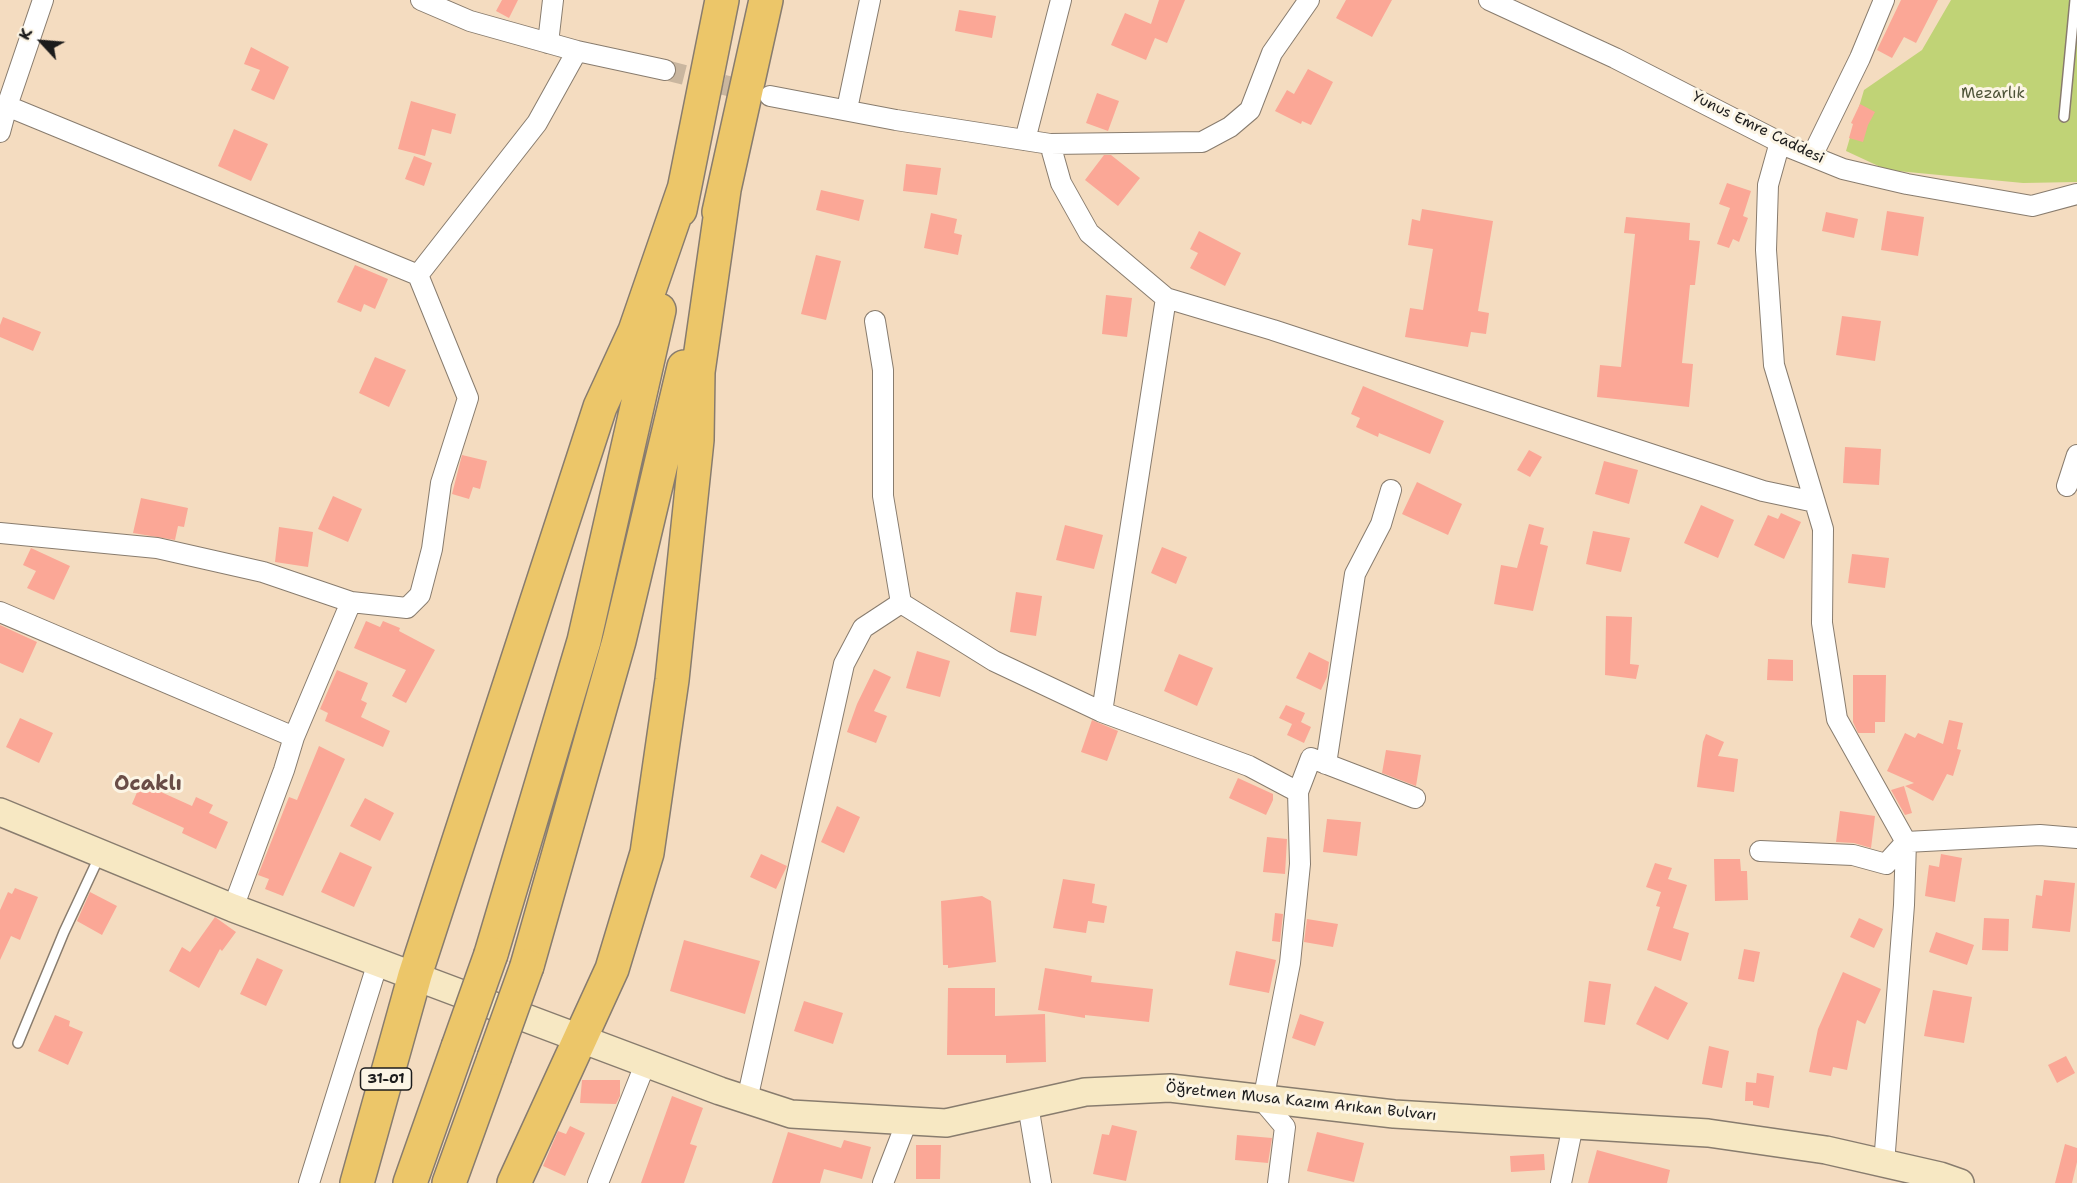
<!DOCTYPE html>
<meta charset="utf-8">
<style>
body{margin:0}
#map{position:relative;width:2077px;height:1183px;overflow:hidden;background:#f4dcc0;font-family:"Shantell Sans",sans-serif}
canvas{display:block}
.north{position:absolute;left:12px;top:12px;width:60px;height:60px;-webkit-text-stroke:4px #fcf5e5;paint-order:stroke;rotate:296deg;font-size:16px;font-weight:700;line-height:24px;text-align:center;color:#1c1c1c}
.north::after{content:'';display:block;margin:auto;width:21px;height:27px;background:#1c1c1c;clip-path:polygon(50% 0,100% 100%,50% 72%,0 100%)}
</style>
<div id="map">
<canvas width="2077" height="1183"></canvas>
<div class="north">K</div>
</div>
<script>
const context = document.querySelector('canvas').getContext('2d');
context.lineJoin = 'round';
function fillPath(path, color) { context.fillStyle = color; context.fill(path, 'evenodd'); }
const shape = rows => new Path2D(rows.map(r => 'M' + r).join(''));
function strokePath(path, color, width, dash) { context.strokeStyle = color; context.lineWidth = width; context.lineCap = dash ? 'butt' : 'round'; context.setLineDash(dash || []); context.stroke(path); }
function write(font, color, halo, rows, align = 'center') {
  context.font = font + ' "Shantell Sans",sans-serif'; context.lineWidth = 6; context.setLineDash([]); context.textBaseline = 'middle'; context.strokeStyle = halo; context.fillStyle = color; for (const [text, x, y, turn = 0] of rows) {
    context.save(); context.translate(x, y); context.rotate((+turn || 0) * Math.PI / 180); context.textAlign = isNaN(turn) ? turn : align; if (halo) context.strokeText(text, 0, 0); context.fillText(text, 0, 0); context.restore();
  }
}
fillPath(shape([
 [1951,0,2077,0,2077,182,2023,183,1887,170,1846,151,1864,90,1922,50]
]), '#c0d376');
fillPath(shape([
 [502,0,518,0,509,18,496,11],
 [1159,0,1185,0,1167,43,1155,38,1146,60,1111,45,1125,13,1151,24],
 [1346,0,1392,0,1372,37,1336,18],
 [1901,0,1938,0,1916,43,1904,37,1892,58,1877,50],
 [959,10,996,16,992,38,955,31],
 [251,47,289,67,274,100,251,90,260,70,244,64],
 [1308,69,1333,82,1311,125,1302,121,1301,124,1275,111,1287,90,1294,94],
 [1097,93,1119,101,1108,131,1086,123],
 [411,101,456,114,451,134,432,129,425,156,398,149],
 [1860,104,1875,112,1868,125,1863,142,1849,138,1853,124,1851,123],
 [234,129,268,144,251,181,218,166],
 [1104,155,1111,155,1140,178,1118,206,1085,180],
 [414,156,432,163,424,186,405,179],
 [906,164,941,168,937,195,903,191],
 [1727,183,1751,191,1743,216,1748,218,1739,242,1733,239,1729,248,1717,244,1730,208,1719,204],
 [821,190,864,200,859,221,816,210],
 [1422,209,1493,221,1478,311,1489,313,1486,334,1471,332,1468,347,1405,337,1410,308,1423,310,1433,249,1408,245,1412,219,1420,221],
 [1887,211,1924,217,1918,256,1881,250],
 [1826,212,1858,219,1854,238,1822,231],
 [931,213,957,219,954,233,962,235,958,255,924,248],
 [1626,217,1690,223,1689,240,1700,241,1695,285,1690,285,1682,363,1693,364,1689,407,1597,397,1600,365,1621,367,1635,234,1624,233],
 [1199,231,1241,253,1225,286,1190,268,1198,253,1190,249],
 [816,255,841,261,826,320,801,314],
 [355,265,388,279,375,309,364,304,361,312,337,302],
 [1106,295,1132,298,1127,337,1102,334],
 [1842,316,1881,321,1875,361,1836,355],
 [3,317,41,332,33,351,0,337,0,325],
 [375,357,406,370,389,407,359,393],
 [1363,386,1444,421,1430,454,1379,433,1378,437,1356,427,1360,418,1351,414],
 [1845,447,1881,449,1879,485,1843,483],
 [1529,450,1542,457,1530,477,1517,470],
 [462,455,487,461,480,489,473,487,469,499,452,494],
 [1604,461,1638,470,1629,504,1595,494],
 [1417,482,1462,504,1448,535,1402,514],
 [333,496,362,509,348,542,318,529],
 [141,498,188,508,184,527,178,526,175,540,133,533],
 [1701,505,1734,520,1718,558,1684,543],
 [1781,513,1801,522,1784,559,1754,545,1768,515,1778,519],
 [1529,524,1544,528,1540,544,1548,546,1533,611,1494,604,1501,565,1517,568],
 [1065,525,1103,535,1094,569,1056,560],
 [279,527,313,532,308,567,275,562],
 [1593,531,1630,538,1621,572,1586,564],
 [1162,547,1187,557,1176,584,1151,573],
 [31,548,70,566,54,600,27,588,36,571,23,565],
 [1852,554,1889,558,1885,588,1848,583],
 [1016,592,1042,596,1036,636,1010,632],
 [1606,616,1632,617,1630,664,1639,665,1636,679,1605,675],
 [366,621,380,627,383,621,400,628,399,631,435,650,406,703,392,696,406,670,354,648],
 [0,625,37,642,23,673,0,663],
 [917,651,950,661,940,697,906,688],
 [1309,652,1329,662,1327,677,1321,690,1296,678],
 [1179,654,1213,668,1197,706,1164,691],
 [1768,659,1793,660,1793,681,1767,680],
 [874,669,891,677,874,711,887,716,876,743,847,732,857,704],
 [337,670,368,683,361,700,367,703,361,717,390,731,383,747,325,721,328,713,320,709],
 [1853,675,1886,675,1885,722,1875,722,1875,733,1858,733,1853,722],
 [1286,705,1305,713,1301,722,1311,727,1304,743,1287,735,1292,724,1279,718],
 [20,718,53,733,39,763,6,747],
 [1092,720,1118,731,1107,761,1081,752],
 [1949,720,1963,723,1957,749,1961,750,1953,776,1947,774,1933,801,1905,786,1914,783,1887,771,1905,733,1915,738,1918,733,1943,744],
 [1706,734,1724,742,1718,756,1738,759,1734,792,1697,787,1703,742],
 [319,746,345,759,283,896,265,889,269,879,258,875,289,797,297,800],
 [1386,750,1421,755,1416,786,1382,773],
 [1238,778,1273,794,1273,800,1266,815,1229,798],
 [141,783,192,806,196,797,213,805,209,813,228,822,216,849,182,833,184,828,132,804],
 [1904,786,1912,813,1905,815,1891,790],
 [365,798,394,813,380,841,350,826],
 [837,806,860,817,844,853,821,842],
 [1840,811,1875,816,1871,848,1854,843,1836,842],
 [1327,819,1361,822,1357,856,1323,852],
 [1267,837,1287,839,1285,874,1263,872],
 [340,852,372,867,354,907,321,892],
 [761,854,787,866,776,889,750,877],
 [1941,854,1962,858,1955,902,1925,896,1929,865,1939,867],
 [1714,859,1740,859,1741,871,1747,871,1748,900,1715,901],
 [1655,863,1672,868,1668,879,1687,885,1673,928,1689,933,1681,961,1647,950,1660,907,1656,906,1661,892,1646,887],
 [1063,879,1095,884,1092,903,1107,906,1104,923,1088,921,1086,933,1053,928],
 [2044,880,2075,883,2070,932,2032,928,2036,895,2042,896],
 [15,888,38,897,20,940,11,936,0,960,0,910,8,892,12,894],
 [90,892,117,906,102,935,77,921],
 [982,896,991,901,996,962,948,968,948,965,943,965,941,901],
 [1275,913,1283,914,1280,942,1272,941],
 [215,917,236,932,222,951,220,949,199,988,169,971,182,947,190,952],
 [1859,918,1883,929,1874,948,1850,937],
 [1984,918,2009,919,2008,951,1982,950],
 [1307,919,1338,924,1333,947,1304,942],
 [1936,932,1974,945,1967,965,1929,952],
 [684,940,760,961,745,1014,670,991],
 [1744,949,1760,952,1754,982,1738,979],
 [1236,951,1276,960,1269,993,1229,985],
 [257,958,283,970,266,1006,240,994],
 [1045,968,1092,976,1091,982,1153,989,1149,1022,1085,1015,1085,1018,1038,1010],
 [1843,972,1881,989,1865,1024,1857,1020,1847,1070,1833,1067,1831,1076,1809,1072,1818,1029],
 [1589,981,1611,984,1605,1025,1584,1022],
 [1655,986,1688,1003,1668,1040,1636,1024],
 [948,988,995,988,995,1016,1045,1014,1046,1062,1006,1063,1006,1055,947,1055],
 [1933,990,1972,997,1964,1043,1924,1036],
 [804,1001,843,1013,833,1044,794,1031],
 [1300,1014,1324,1022,1315,1046,1292,1038],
 [55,1015,70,1021,69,1026,83,1032,68,1065,38,1051],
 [1709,1046,1729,1051,1722,1088,1702,1084],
 [2066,1056,2075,1073,2057,1083,2048,1065],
 [1757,1073,1774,1076,1769,1108,1753,1105,1753,1101,1745,1101,1746,1082,1756,1083],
 [582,1080,620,1080,620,1096,616,1104,580,1103],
 [672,1096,703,1108,690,1144,697,1146,684,1183,641,1183],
 [1112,1125,1137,1131,1126,1181,1093,1174,1102,1134,1109,1135],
 [570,1126,585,1133,565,1176,543,1166,558,1131,566,1134],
 [788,1132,841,1148,844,1140,871,1147,862,1179,824,1169,820,1183,772,1183],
 [1317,1132,1364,1143,1354,1182,1307,1171],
 [1237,1135,1272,1138,1268,1163,1235,1160],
 [2065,1144,2077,1148,2077,1162,2072,1183,2055,1183],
 [916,1145,941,1145,940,1179,916,1179],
 [1597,1150,1670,1170,1667,1183,1588,1183],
 [1544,1154,1545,1170,1511,1172,1510,1156]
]), '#fba796');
strokePath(shape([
 [665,70,756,93]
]), '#c9b69f', 20, [20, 10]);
const lane = shape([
 [2064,117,2075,0],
 [18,1043,64,932,100,855]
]);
const street = shape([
 [421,0,470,21,577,51,665,70],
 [1489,0,1615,58,1791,148,1843,169,1907,184,2032,206,2077,194],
 [548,43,553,0],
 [770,96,896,120,1050,144,1202,142,1230,127,1250,110,1272,53,1309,0],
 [847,109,870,0],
 [0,132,7,106,43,0],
 [1025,140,1061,0],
 [1780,142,1768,185,1766,250,1774,365,1823,529,1822,623,1837,719,1906,842,1904,905,1884,1164],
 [1050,144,1061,183,1089,233,1166,298,1273,330,1763,491,1815,502],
 [1812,156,1860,58,1884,0],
 [418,275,537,123,577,51],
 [875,321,883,370,883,496,901,603,994,661,1102,712,1249,766,1298,792,1300,864,1290,963,1263,1101,1285,1127,1278,1183],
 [2067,486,2077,455],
 [0,533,157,548,263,572,351,602,407,608,420,595,432,549,441,483,468,398,418,275,7,106],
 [0,612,294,737],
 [1102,712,1166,298],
 [1326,764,1355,574,1381,524,1391,490],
 [1298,792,1311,758,1415,798],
 [1760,851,1853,855,1886,864,1906,842,2040,835,2077,838],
 [233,908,284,770,294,737,351,602],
 [747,1100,844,664,863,628,901,603],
 [1028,1105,1041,1183],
 [309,1183,378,962],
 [598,1183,646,1062],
 [883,1183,907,1121],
 [1561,1183,1573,1125]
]);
const secondary = shape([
 [0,812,233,908,720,1091,791,1114,946,1123,1085,1092,1170,1088,1394,1114,1708,1133,1826,1150,1940,1176,1960,1183]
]);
const highway = shape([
 [680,210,722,0],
 [719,212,766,0],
 [491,954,584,641,659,310],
 [527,966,619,641,684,367],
 [357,1183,415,975,600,407,635,331,684,189],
 [410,1183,458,1047],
 [449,1183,494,1058],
 [514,1183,612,969,647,853,672,680,697,440,698,372,724,190]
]);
strokePath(lane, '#887c6e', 12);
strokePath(street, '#887c6e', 22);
strokePath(secondary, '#887c6e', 30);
strokePath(highway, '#887c6e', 36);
strokePath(lane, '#fff', 9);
strokePath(street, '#fff', 20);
strokePath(secondary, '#f7e8c3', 27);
strokePath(highway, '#ecc669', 33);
const highwayBridge = shape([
 [458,1047,491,954],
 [494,1058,527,966]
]);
strokePath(highwayBridge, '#887c6e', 36, []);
strokePath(highwayBridge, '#ecc669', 33);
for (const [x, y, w] of [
 [386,1079,51]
]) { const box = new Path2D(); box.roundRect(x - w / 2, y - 11, w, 22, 4.5); context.fillStyle = '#fcf5e5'; context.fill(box); strokePath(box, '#1c1c1c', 1.5); }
write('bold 14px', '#1c1c1c', null, [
 ["31-01",386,1079]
]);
write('15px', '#4d5337', '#fcf5e5', [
 ["Mezarlık",1993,94]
]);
write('15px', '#1c1c1c', '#fcf5e5', [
 ["Yunus Emre Caddesi",1758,128,26],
 ["Öğretmen Musa Kazım Arıkan Bulvarı",1301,1102,6]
]);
write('bold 21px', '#6a4d47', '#fcf5e5', [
 ["Ocaklı",148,785]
]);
</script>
